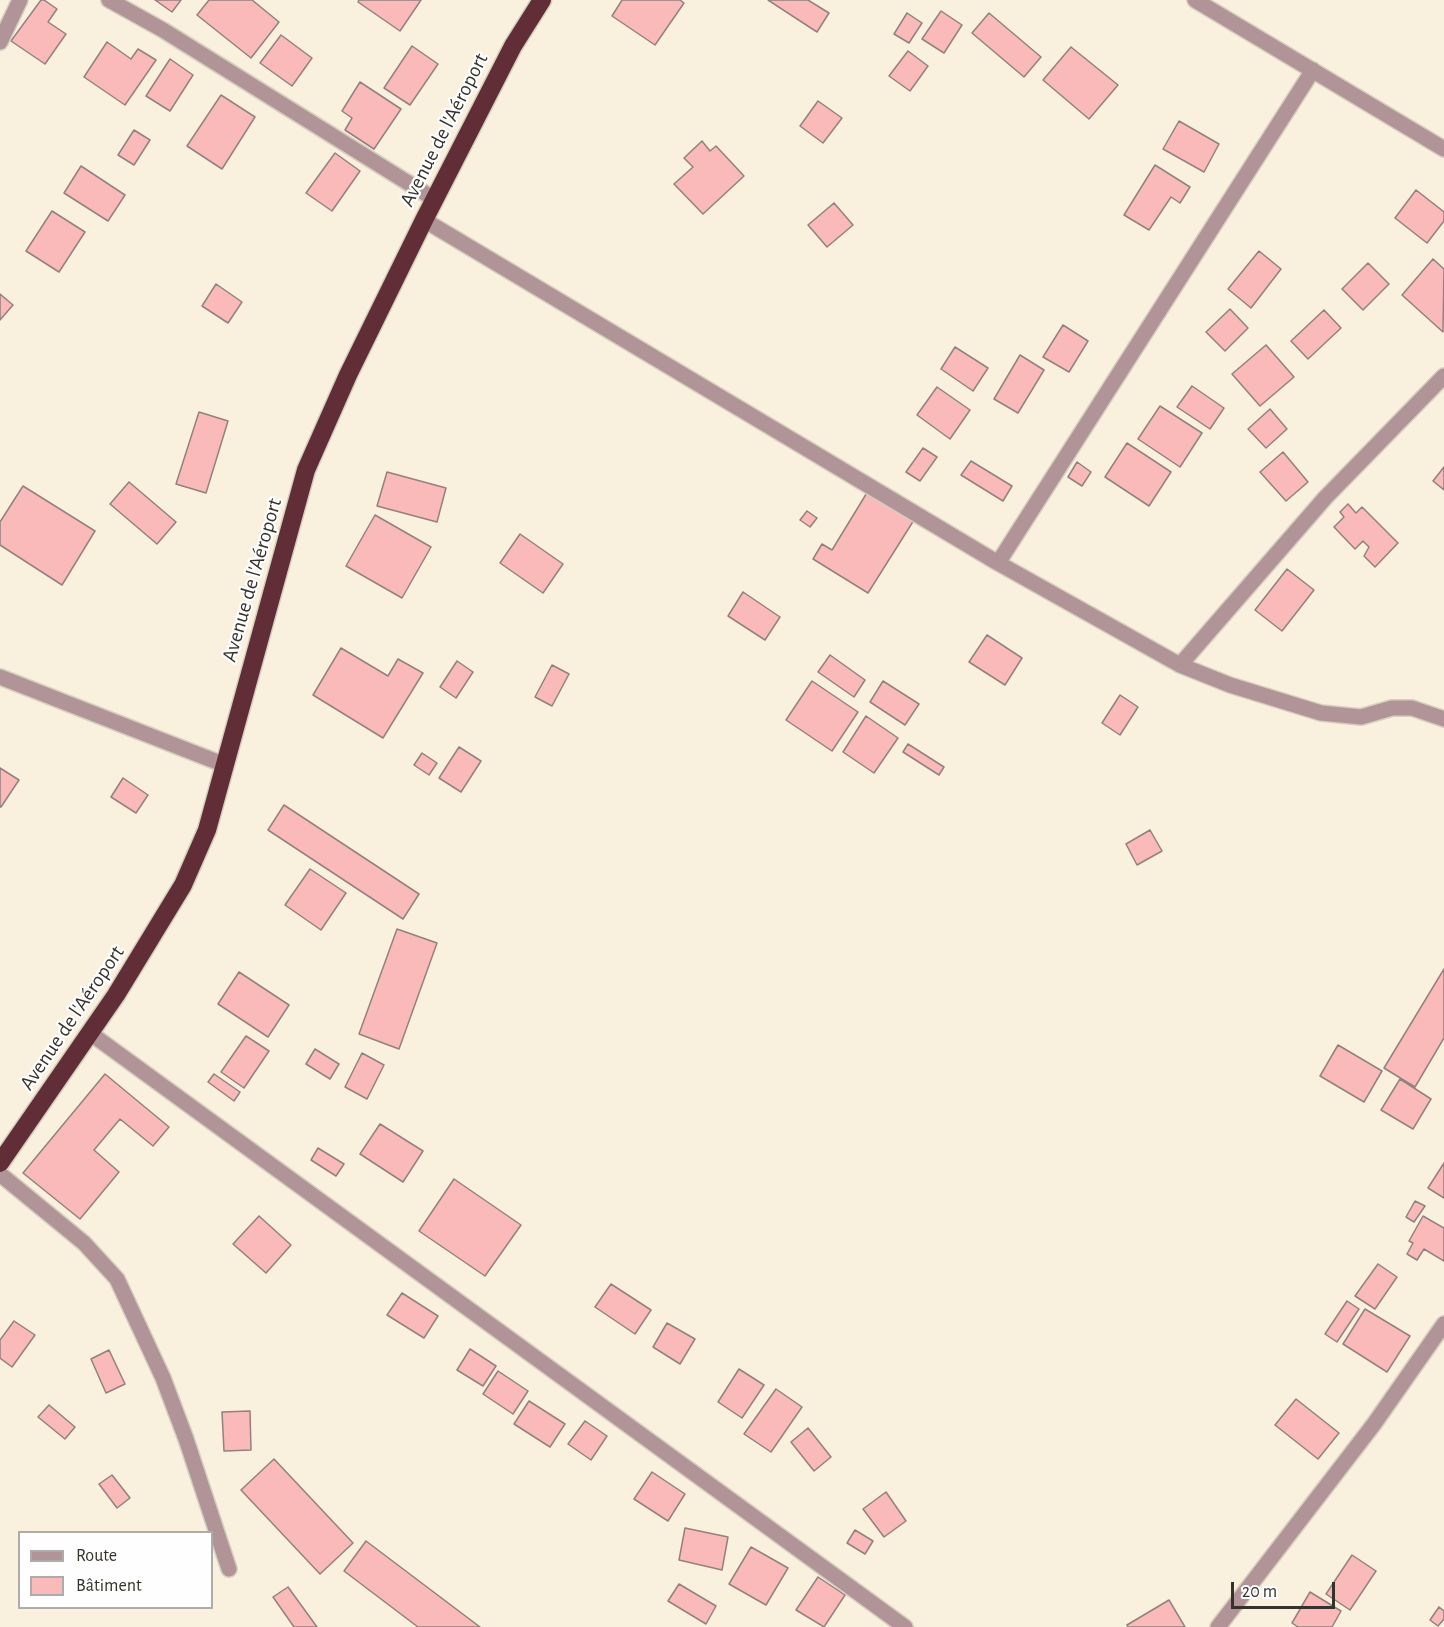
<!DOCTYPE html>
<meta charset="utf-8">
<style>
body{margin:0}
#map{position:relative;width:1444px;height:1627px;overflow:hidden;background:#f9f0de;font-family:"Alegreya Sans",sans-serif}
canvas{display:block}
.legend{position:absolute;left:18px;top:1531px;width:195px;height:78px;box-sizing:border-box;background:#fefefe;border:2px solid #aeacaa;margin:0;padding:8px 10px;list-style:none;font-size:18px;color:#35322b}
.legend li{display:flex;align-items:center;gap:12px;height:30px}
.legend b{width:30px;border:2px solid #aeacaa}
.scale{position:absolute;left:1231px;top:1582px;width:104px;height:27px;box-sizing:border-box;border:3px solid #35322b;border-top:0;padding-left:8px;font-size:18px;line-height:21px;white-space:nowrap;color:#35322b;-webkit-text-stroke:4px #fefefe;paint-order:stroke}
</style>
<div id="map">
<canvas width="1444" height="1627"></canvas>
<ul class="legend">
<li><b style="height:8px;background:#b09498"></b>Route</li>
<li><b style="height:16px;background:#fabab9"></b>Bâtiment</li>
</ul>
<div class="scale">20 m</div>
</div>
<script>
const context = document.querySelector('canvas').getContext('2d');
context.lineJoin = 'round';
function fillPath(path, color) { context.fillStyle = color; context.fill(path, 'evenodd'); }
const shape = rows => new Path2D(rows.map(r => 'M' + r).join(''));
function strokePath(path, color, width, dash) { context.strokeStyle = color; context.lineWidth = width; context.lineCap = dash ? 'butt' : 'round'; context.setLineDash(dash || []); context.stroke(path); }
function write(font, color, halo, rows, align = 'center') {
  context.font = font + ' "Alegreya Sans",sans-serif'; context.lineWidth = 4.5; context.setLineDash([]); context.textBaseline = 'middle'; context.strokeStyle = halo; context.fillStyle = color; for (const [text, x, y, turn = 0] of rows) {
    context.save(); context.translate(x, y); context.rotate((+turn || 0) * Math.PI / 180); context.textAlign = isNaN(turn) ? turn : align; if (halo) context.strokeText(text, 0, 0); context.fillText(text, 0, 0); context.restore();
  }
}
const building = shape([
 [41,0,44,0,57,9,48,22,66,34,45,64,11,41,41,0],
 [155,0,181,0,172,12,155,0],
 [209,0,252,0,279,22,251,58,197,15,209,0],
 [359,0,421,0,400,31,358,2,359,0],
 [622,0,680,0,684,3,655,45,612,16,622,0],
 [768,0,808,0,829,13,817,32,768,0],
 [941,11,962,25,944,53,922,39,941,11],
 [907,13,922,23,909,43,894,34,907,13],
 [989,13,1041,57,1024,77,972,33,989,13],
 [281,35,312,58,292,86,260,63,281,35],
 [107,42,131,59,138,49,156,60,125,105,84,77,107,42],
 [412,46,438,64,410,105,384,88,412,46],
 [1071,47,1118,85,1089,119,1043,80,1071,47],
 [908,51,928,66,910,91,889,76,908,51],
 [170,59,193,75,170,111,146,96,170,59],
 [360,82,401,109,374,149,345,130,352,118,342,111,360,82],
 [221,95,255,117,222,169,187,146,221,95],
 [818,101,842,118,823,143,800,126,818,101],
 [1179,121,1219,144,1204,172,1163,149,1179,121],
 [134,130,150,140,134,165,118,155,134,130],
 [702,141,710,151,716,146,744,176,703,214,674,184,693,167,684,158,702,141],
 [335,153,360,171,332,211,306,193,335,153],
 [1155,165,1190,187,1180,203,1171,197,1149,230,1124,215,1155,165],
 [81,166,125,195,108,221,64,193,81,166],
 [1416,190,1444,212,1444,221,1427,243,1395,218,1416,190],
 [834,203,853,225,827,247,808,225,834,203],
 [52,211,85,232,59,272,26,251,52,211],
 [1259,251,1281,269,1251,308,1228,289,1259,251],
 [1433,259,1444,269,1443,332,1402,295,1433,259],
 [1368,263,1389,284,1363,310,1342,289,1368,263],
 [216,284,242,302,228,323,202,306,216,284],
 [0,294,13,305,0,320,0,294],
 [1230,309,1248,328,1225,351,1206,332,1230,309],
 [1324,310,1341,328,1308,359,1291,341,1324,310],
 [1063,325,1088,341,1069,372,1043,357,1063,325],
 [1266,345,1294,377,1260,406,1232,374,1266,345],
 [955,347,988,368,973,391,941,369,955,347],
 [1020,355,1044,370,1018,413,994,399,1020,355],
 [1192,386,1224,408,1210,429,1177,407,1192,386],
 [937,387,970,410,950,439,917,415,937,387],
 [1160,406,1202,433,1180,467,1138,439,1160,406],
 [1270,409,1287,429,1266,448,1248,429,1270,409],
 [199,412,228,421,206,493,176,484,199,412],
 [1127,443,1171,472,1149,506,1105,477,1127,443],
 [923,448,937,457,920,481,906,472,923,448],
 [1283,452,1308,482,1286,501,1260,472,1283,452],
 [971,461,1012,486,1003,501,961,475,971,461],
 [1077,462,1091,472,1082,486,1068,477,1077,462],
 [1444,467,1444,490,1433,481,1444,467],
 [387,472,446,488,437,522,377,506,387,472],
 [129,482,176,522,157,544,110,504,129,482],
 [23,486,95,531,62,585,0,545,0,522,23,486],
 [868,491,914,520,868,593,813,559,822,544,832,550,868,491],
 [1348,504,1356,513,1362,507,1398,543,1375,567,1364,556,1369,547,1363,541,1355,549,1334,527,1344,517,1340,512,1348,504],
 [807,511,817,518,810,527,800,520,807,511],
 [375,515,431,547,402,598,346,566,375,515],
 [520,534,563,564,543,593,500,563,520,534],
 [1287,569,1314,590,1282,631,1255,610,1287,569],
 [743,592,780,617,765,640,728,616,743,592],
 [987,635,1022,658,1005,685,969,662,987,635],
 [341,648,388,676,398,659,423,673,383,738,313,695,341,648],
 [830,655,865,680,854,697,818,672,830,655],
 [457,661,473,672,456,698,440,687,457,661],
 [552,665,569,674,552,706,535,697,552,665],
 [812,681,858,712,832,751,786,720,812,681],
 [883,681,919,704,905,725,870,702,883,681],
 [1120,695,1138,707,1120,735,1102,723,1120,695],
 [866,716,898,738,874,773,843,752,866,716],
 [908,744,944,767,939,775,903,752,908,744],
 [459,747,481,761,461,792,439,778,459,747],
 [422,753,437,763,429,775,414,765,422,753],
 [0,768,19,780,1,807,0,807,0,768],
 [123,778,148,795,136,813,111,797,123,778],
 [284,805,419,894,403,919,268,830,284,805],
 [1150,830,1162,851,1137,865,1126,844,1150,830],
 [310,869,346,893,321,930,285,905,310,869],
 [397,929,437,943,399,1049,359,1034,397,929],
 [1444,969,1444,1038,1415,1087,1384,1068,1444,969],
 [239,972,289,1005,268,1037,218,1004,239,972],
 [246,1036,269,1051,244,1088,221,1072,246,1036],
 [1338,1045,1382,1071,1364,1102,1320,1076,1338,1045],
 [315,1049,339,1064,330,1079,306,1064,315,1049],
 [362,1053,384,1065,367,1099,345,1087,362,1053],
 [105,1074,169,1127,153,1146,120,1119,94,1150,119,1172,80,1219,23,1173,105,1074],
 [214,1074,240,1092,234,1101,208,1082,214,1074],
 [1400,1079,1431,1099,1413,1129,1381,1110,1400,1079],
 [380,1124,423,1151,403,1182,360,1154,380,1124],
 [318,1148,344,1164,336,1176,311,1160,318,1148],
 [1444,1163,1444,1198,1428,1188,1444,1163],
 [454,1179,521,1225,485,1276,419,1231,454,1179],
 [1415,1201,1425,1206,1414,1222,1406,1217,1415,1201],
 [259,1216,291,1245,266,1273,233,1244,259,1216],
 [1423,1216,1444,1228,1444,1261,1424,1249,1417,1260,1407,1254,1413,1243,1409,1241,1423,1216],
 [1378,1264,1397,1277,1375,1309,1355,1296,1378,1264],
 [611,1284,651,1310,635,1334,595,1307,611,1284],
 [402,1293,438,1316,424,1338,387,1315,402,1293],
 [1347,1301,1359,1309,1337,1342,1325,1334,1347,1301],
 [1365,1309,1410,1336,1387,1372,1343,1344,1365,1309],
 [14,1321,35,1335,12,1367,0,1358,0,1340,14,1321],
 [667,1323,695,1339,680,1364,653,1347,667,1323],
 [470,1349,496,1366,483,1386,457,1370,470,1349],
 [109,1350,125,1384,106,1393,91,1359,109,1350],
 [739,1369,764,1385,742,1418,718,1402,739,1369],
 [498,1371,528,1391,513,1414,483,1394,498,1371],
 [776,1389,802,1407,771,1452,744,1434,776,1389],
 [1296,1399,1339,1433,1318,1459,1275,1425,1296,1399],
 [529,1401,565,1424,550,1447,514,1424,529,1401],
 [49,1405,75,1427,65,1439,38,1417,49,1405],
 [250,1411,251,1450,224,1451,222,1412,250,1411],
 [585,1421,607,1436,591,1460,568,1444,585,1421],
 [808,1428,831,1457,814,1471,791,1442,808,1428],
 [274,1459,353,1543,320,1574,241,1490,274,1459],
 [652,1472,685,1494,668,1521,634,1499,652,1472],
 [112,1475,130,1498,117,1508,99,1484,112,1475],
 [886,1492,906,1521,884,1537,863,1509,886,1492],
 [685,1528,728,1537,722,1570,679,1560,685,1528],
 [855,1530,873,1541,865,1554,847,1543,855,1530],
 [366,1541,480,1627,418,1627,344,1571,366,1541],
 [751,1547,788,1568,766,1605,729,1584,751,1547],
 [1352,1555,1376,1571,1350,1610,1326,1594,1352,1555],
 [818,1577,845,1595,824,1627,796,1610,818,1577],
 [679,1584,716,1606,706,1624,668,1601,679,1584],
 [288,1587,317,1627,294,1627,273,1597,288,1587],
 [1310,1592,1341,1611,1332,1627,1298,1627,1292,1623,1310,1592],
 [1169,1600,1185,1627,1128,1627,1127,1625,1169,1600],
 [1439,1607,1444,1611,1444,1619,1438,1626,1430,1620,1439,1607]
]);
fillPath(building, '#fabab9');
strokePath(building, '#94807f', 1.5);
const street = shape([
 [109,0,163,30,434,199],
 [1195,0,1444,149],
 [0,42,20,0],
 [424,220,998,563,1180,665,1230,685,1321,713,1361,717,1392,708,1412,708,1444,719],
 [998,563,1313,70],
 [1180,665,1325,498,1444,376],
 [0,677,225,765],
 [90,1033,905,1627],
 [0,1174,84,1243,117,1279,163,1378,186,1439,229,1569],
 [1218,1627,1374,1424,1444,1324]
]);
const highway = shape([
 [0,1163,116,995,183,885,207,830,306,470,348,375,424,220,513,46,542,0]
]);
strokePath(street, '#d6cebe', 18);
strokePath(highway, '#d6cebe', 21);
strokePath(street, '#b09498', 15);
strokePath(highway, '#612e38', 18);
write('21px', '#35322b', '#fefefe', [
 ["Avenue de l'Aéroport",444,130,-63],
 ["Avenue de l'Aéroport",252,580,-74],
 ["Avenue de l'Aéroport",72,1018,-56]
]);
</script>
